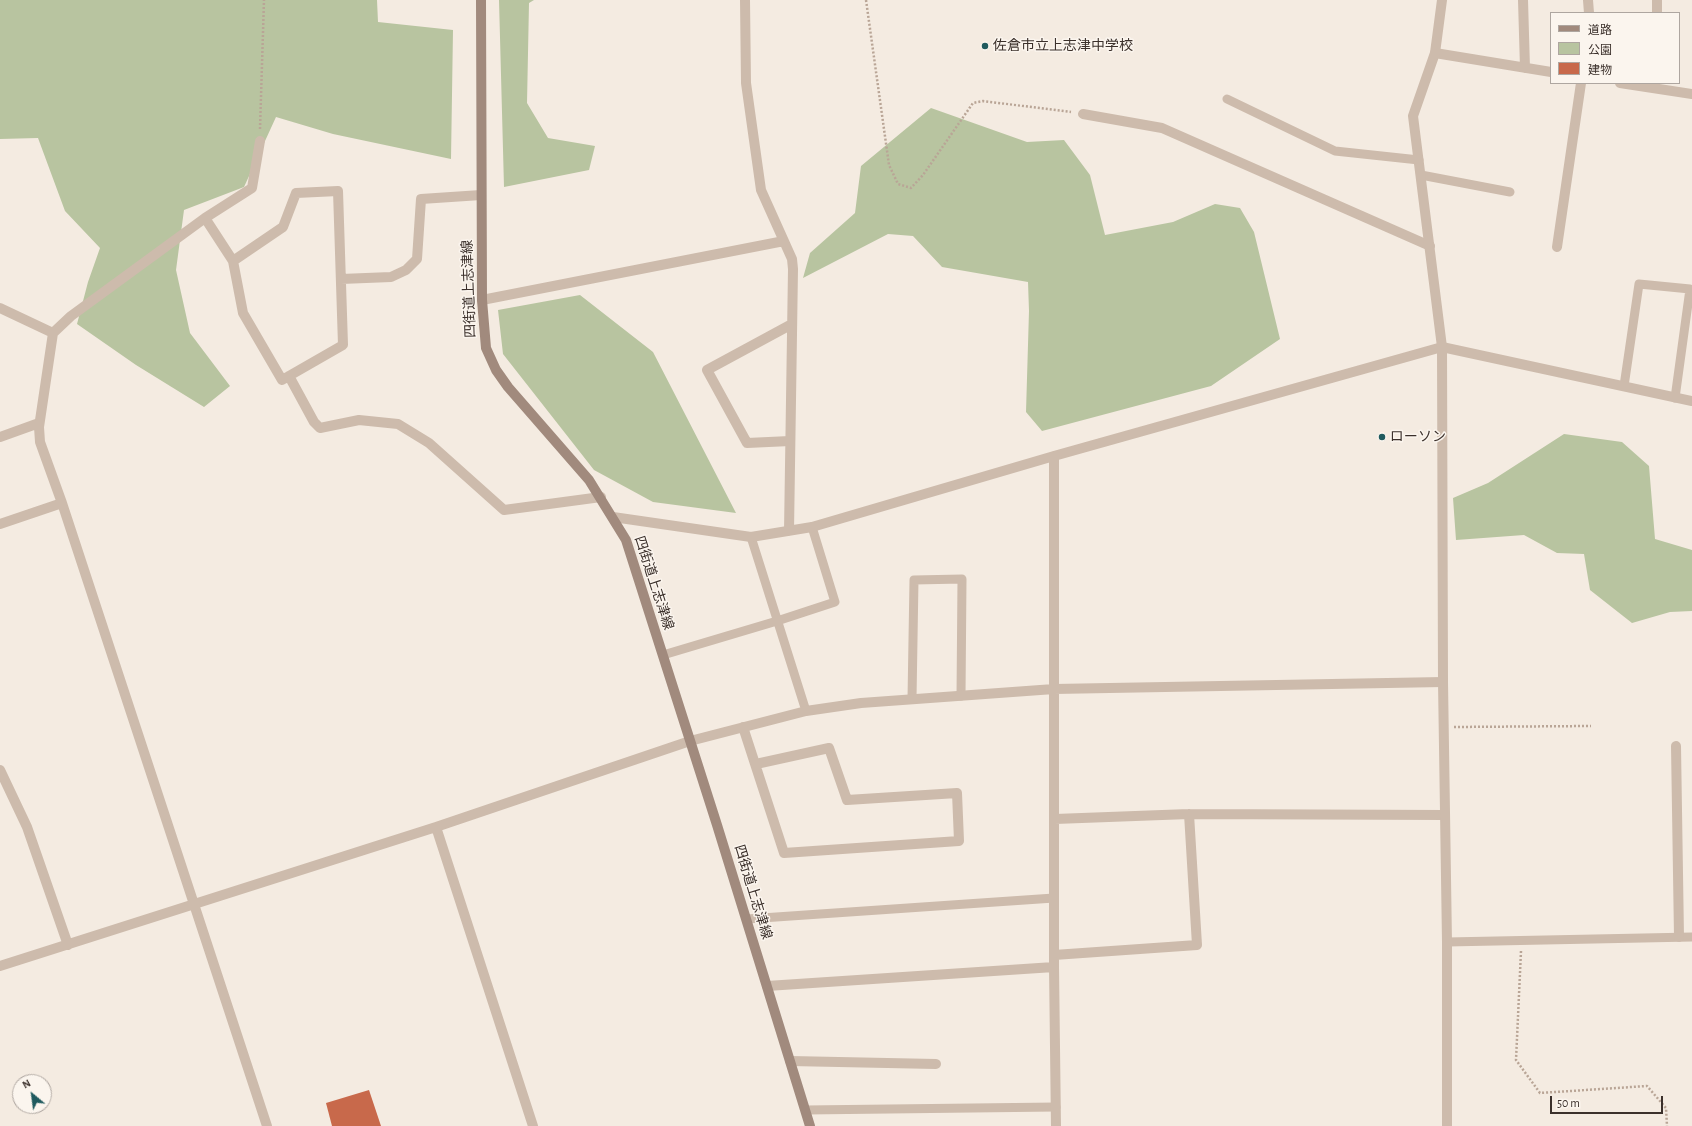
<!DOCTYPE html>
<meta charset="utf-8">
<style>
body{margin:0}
#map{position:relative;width:1692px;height:1126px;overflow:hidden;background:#f4ebe1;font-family:"Alegreya Sans","Noto Sans JP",sans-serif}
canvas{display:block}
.legend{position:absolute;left:1550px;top:12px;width:130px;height:72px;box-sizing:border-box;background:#fbf5ee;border:1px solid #aea6a0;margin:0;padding:5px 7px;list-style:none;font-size:12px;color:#3b302b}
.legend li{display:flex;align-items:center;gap:8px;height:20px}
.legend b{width:20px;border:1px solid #aea6a0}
.north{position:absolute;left:12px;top:1074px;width:40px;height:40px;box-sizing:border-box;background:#fbf5ee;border:1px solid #aea6a0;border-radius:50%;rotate:331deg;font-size:11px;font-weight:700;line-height:16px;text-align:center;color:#3b302b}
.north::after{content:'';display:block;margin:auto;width:14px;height:18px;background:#1f5a5e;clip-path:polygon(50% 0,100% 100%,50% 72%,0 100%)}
.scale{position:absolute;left:1550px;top:1096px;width:113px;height:18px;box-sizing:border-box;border:2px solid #3b302b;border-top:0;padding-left:5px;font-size:12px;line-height:14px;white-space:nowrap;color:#3b302b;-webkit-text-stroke:3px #fbf5ee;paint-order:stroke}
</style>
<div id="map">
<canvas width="1692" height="1126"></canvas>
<ul class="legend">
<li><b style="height:5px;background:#a18a7d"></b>道路</li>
<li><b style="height:11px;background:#b8c4a0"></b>公園</li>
<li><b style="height:11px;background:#c8694b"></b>建物</li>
</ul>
<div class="north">N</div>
<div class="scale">50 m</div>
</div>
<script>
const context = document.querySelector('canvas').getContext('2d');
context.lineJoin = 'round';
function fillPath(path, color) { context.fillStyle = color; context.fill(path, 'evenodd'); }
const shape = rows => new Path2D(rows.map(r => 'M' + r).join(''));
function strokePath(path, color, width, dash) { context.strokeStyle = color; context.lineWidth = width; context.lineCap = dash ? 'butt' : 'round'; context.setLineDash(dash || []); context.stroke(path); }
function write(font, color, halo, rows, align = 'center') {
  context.font = font + ' "Alegreya Sans","Noto Sans JP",sans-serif'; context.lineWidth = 3; context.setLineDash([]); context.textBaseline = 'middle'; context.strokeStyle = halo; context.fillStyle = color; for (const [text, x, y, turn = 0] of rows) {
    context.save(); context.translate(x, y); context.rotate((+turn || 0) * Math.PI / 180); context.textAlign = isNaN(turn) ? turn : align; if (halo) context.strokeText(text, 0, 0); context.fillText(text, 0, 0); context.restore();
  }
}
fillPath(shape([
 [0,0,377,0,378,22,453,30,451,159,333,134,276,117,244,187,184,210,176,270,190,333,230,386,204,407,136,365,77,324,88,282,100,248,65,211,38,138,0,139],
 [499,0,534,0,529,3,527,103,548,138,595,146,589,170,504,187],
 [931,108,1027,142,1064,140,1090,175,1105,235,1173,222,1215,204,1240,208,1254,232,1280,339,1211,386,1042,431,1026,412,1029,311,1028,282,942,267,913,236,888,234,803,278,810,253,855,213,861,166],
 [580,295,653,352,736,513,653,502,594,470,503,354,498,310],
 [1564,434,1622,442,1649,466,1655,539,1692,550,1692,611,1670,612,1632,623,1590,590,1584,554,1557,553,1524,535,1456,540,1453,498,1488,483]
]), '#b8c4a0');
fillPath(shape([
 [369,1090,381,1126,332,1126,326,1103]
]), '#c8694b');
strokePath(shape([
 [866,0,889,165,898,184,911,188,923,175,973,103,983,101,1071,112],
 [260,129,264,0],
 [1454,727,1591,726],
 [1521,951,1516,1060,1540,1093,1647,1086,1666,1108,1667,1126]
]), '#b9a596', 2.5, [2, 2]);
strokePath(shape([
 [1227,99,1335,151,1419,160],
 [1421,175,1510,192],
 [1624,386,1639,284,1690,289,1675,398],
 [751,537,806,711],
 [663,655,777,621,835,602,812,527],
 [912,699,914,580,962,579,961,696],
 [747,919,1054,898],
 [1447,942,1692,937],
 [806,1110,1056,1107]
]), '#cdbbac', 9);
strokePath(shape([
 [745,0,746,83,761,190,792,259,793,269,789,531],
 [1523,0,1525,68],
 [1588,0,1589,13],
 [1657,0,1657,13],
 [1435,53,1551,72],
 [1620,83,1692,94],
 [1083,114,1162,128,1430,246],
 [260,141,252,188,205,218,71,316,53,333,39,427,40,442,62,503,267,1126],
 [205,218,233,261,243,313,282,380,343,345,338,191,296,193,283,227,233,261],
 [1557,247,1581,83],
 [341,279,391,277,406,270,417,259,421,199,481,195],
 [482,300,784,241],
 [0,308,53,333],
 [289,376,314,422,320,428,359,420,398,424,429,443,504,510,601,497],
 [0,437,39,423],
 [790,441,747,443,707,370,792,324],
 [1054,456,1054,967,1056,1126],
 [613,517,751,537,812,527,1054,456,1442,347,1692,401],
 [0,524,62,503],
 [743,727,784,853,959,841,957,793,847,800,829,748,756,764],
 [1676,746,1679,937],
 [0,770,27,827,68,945],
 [1055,819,1189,814,1445,815],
 [436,827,533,1126],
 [1054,955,1197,945,1189,814],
 [0,966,436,827,690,741,806,711,861,703,1054,689,1443,682],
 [767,986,1054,967],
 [790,1061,936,1064]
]), '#cdbbac', 10);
strokePath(shape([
 [1442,0,1435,53,1413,116,1442,347,1443,682,1447,942,1447,1126]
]), '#cdbbac', 10);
strokePath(shape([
 [481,0,482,300,486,348,496,370,508,387,589,480,626,540,717,825,810,1126]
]), '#a18a7d', 10);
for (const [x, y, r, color] of [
 [985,46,4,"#1f5a5e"],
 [1382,437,4,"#1f5a5e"]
]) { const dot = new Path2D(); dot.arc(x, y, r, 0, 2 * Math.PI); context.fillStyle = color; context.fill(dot); strokePath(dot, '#fbf5ee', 1.5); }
write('14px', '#3b302b', '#fbf5ee', [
 ["佐倉市立上志津中学校",993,46],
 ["ローソン",1390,437]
], 'left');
write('14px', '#3b302b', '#fbf5ee', [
 ["四街道上志津線",469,289,-92],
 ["四街道上志津線",654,583,72],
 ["四街道上志津線",753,892,73]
]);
</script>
